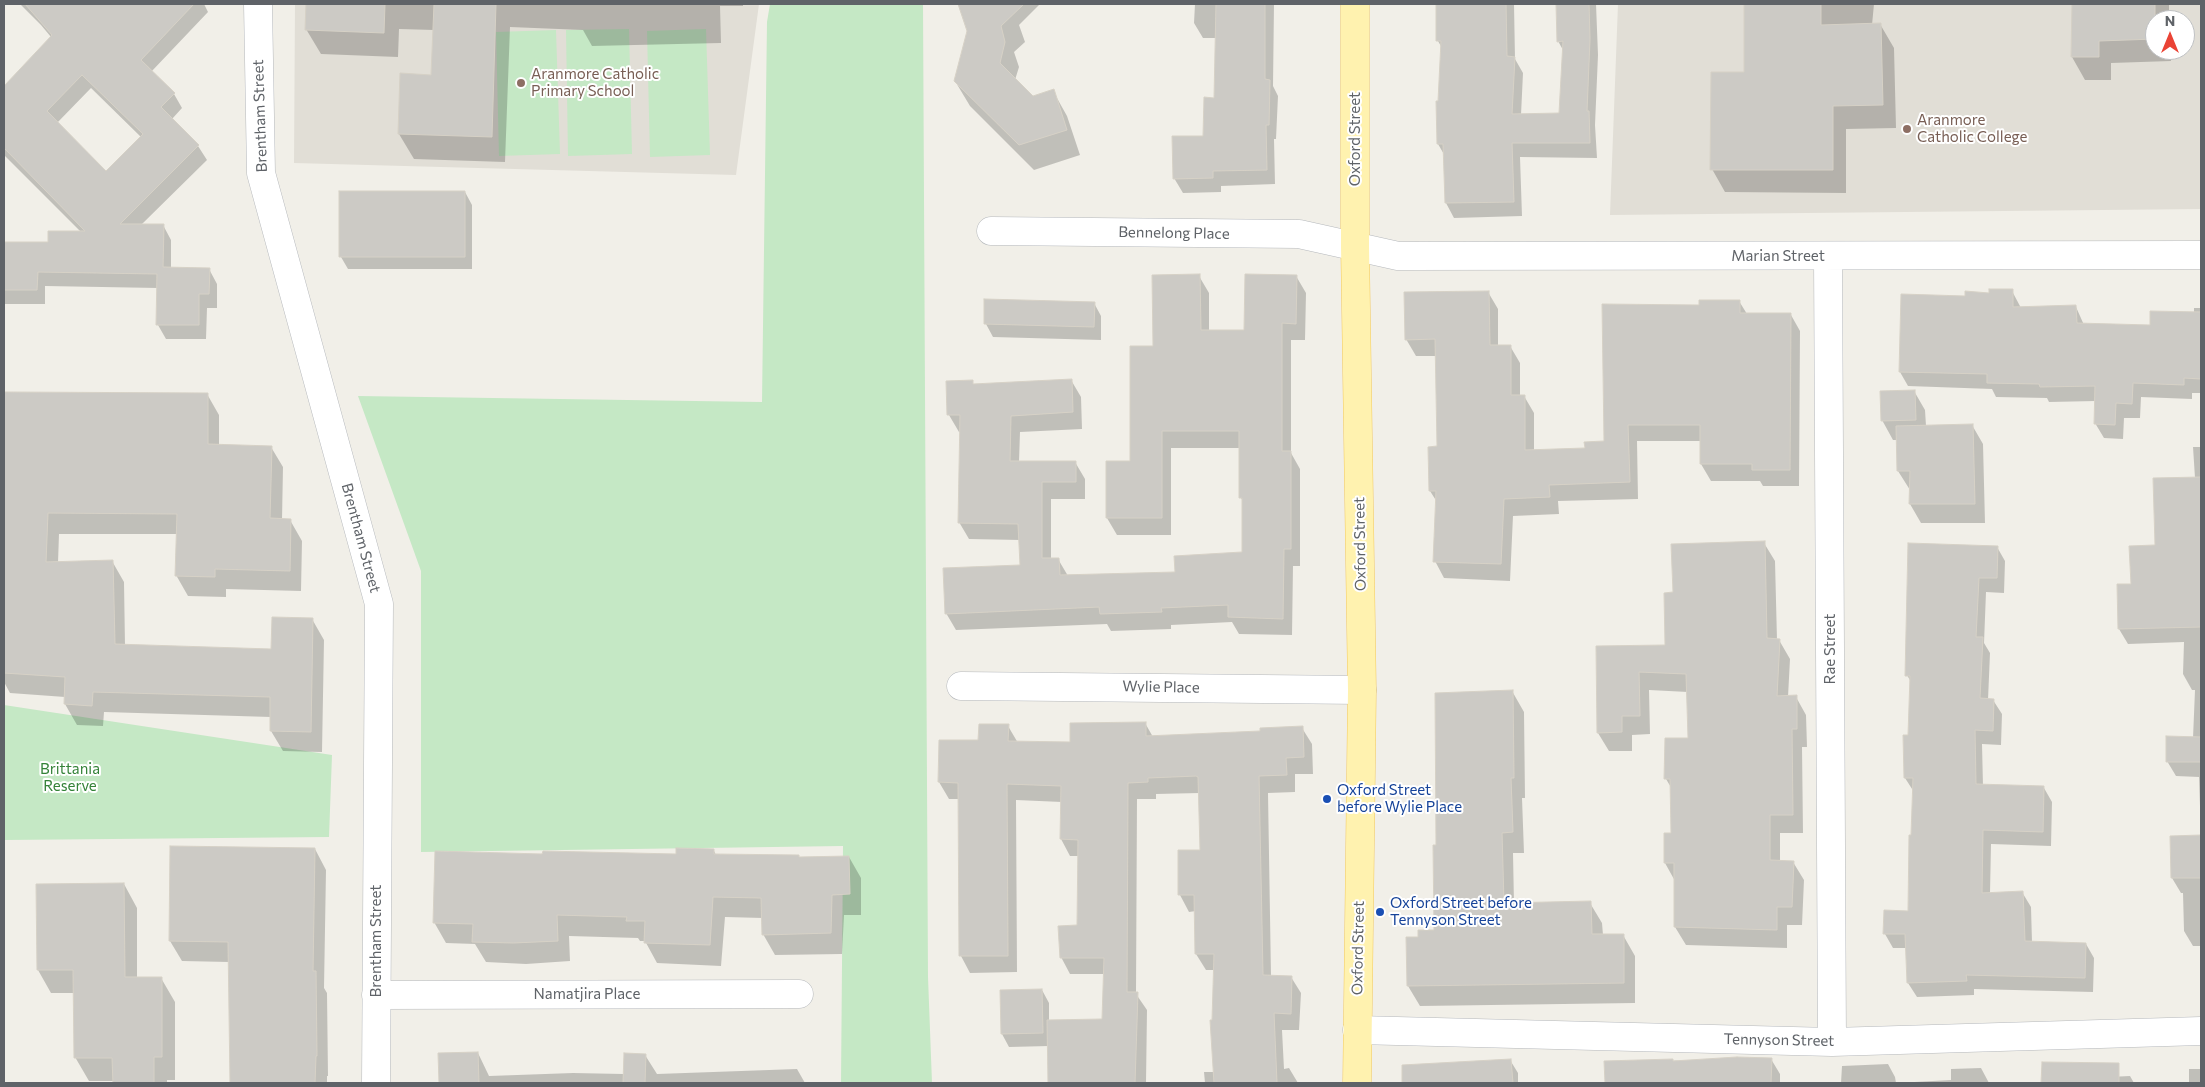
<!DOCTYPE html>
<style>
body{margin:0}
#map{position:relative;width:2205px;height:1087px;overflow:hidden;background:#f1efe8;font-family:Commissioner,sans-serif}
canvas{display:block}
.frame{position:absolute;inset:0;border:5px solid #5f6368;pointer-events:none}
.north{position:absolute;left:2145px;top:10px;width:50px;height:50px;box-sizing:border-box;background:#fff;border:1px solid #bfc1c3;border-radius:50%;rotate:0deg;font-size:14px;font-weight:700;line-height:20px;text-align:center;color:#5f6368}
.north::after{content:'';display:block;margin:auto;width:18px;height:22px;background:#ea4335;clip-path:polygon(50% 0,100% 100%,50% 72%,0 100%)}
</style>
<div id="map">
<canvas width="2205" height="1087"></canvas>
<div class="frame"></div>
<div class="north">N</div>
</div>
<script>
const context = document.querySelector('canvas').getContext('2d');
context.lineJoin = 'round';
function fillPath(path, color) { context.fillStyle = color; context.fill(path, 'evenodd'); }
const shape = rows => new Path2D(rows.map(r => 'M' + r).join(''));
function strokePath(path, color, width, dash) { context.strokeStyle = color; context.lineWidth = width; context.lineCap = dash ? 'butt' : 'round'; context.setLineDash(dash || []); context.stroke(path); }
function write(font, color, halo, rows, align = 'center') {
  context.font = font + ' Commissioner,sans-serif'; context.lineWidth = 4; context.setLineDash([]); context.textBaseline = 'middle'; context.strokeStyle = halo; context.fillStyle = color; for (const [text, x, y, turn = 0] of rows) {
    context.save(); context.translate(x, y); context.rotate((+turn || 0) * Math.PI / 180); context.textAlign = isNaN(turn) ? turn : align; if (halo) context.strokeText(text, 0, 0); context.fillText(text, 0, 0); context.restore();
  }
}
fillPath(shape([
 [295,4,759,4,736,175,294,163],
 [1618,4,2201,4,2201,209,1610,215],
 [2155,20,2185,20,2185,50,2155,50]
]), '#e1ded6');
fillPath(shape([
 [770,4,923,4,928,977,932,1083,841,1083,843,846,421,852,421,571,358,396,762,402,767,22],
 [629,29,632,154,568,156,566,30],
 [706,29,710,155,650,157,647,31],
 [556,30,560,154,499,156,496,32],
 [4,705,332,755,329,837,4,840]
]), '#c5e8c5');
fillPath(shape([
 [20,4,98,4,109,15,120,4,204,4,208,12,151,72,174,94,182,108,172,119,198,146,207,160,141,225,163,225,171,240,171,269,209,269,217,284,217,308,207,308,206,339,166,339,158,325,158,288,45,286,45,304,4,304,4,243,49,244,81,232,4,155,4,87,51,37,41,25],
 [91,88,142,138,106,173,57,123],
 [307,4,743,4,743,6,720,6,721,43,592,46,583,30,510,27,505,162,414,159,399,134,433,76,434,30,399,29,398,57,321,54,306,29],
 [959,4,1040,4,1019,25,1025,42,1014,52,1019,67,1015,80,1033,97,1053,91,1067,116,1080,155,1034,170,970,106,955,81,968,31],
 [1195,4,1274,4,1273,86,1278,96,1276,139,1274,139,1275,184,1221,186,1221,192,1183,193,1174,178,1204,137,1215,99,1217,38,1203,38,1194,23],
 [1437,4,1514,4,1515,59,1523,73,1521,115,1560,114,1563,50,1558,41,1557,4,1596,4,1598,55,1595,125,1597,158,1520,157,1522,216,1454,218,1446,203,1445,156,1438,144,1442,48,1438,41],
 [1745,4,1874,4,1872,25,1880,24,1894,48,1896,128,1846,129,1846,193,1725,192,1712,169,1745,73],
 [2073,4,2169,4,2169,20,2155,20,2155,50,2170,50,2171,61,2111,63,2111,80,2085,80,2072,57],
 [465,192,472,205,472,269,348,269,341,257],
 [1199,276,1209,293,1209,331,1246,331,1296,276,1306,293,1305,340,1291,340,1291,453,1300,469,1300,566,1293,566,1292,635,1239,634,1232,622,1171,625,1171,629,1111,631,1107,624,956,630,946,613,1021,567,1020,540,969,539,959,522,961,432,959,432,949,415,972,381,974,386,1071,380,1081,397,1082,429,1020,432,1019,462,1075,462,1085,479,1085,499,1051,499,1051,559,1058,559,1068,576,1177,573,1243,554,1244,503,1241,498,1241,448,1171,448,1171,535,1117,535,1107,518,1107,462,1132,462,1154,347],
 [2012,291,2021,308,2076,307,2084,325,2151,326,2194,313,2194,308,2201,308,2201,393,2192,393,2192,399,2141,397,2140,418,2124,418,2123,439,2104,438,2095,423,2096,401,2049,402,2047,398,1996,397,1992,389,1908,386,1900,372,1966,297],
 [1488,292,1498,309,1498,347,1510,346,1520,363,1520,396,1524,396,1534,413,1534,451,1586,449,1606,443,1701,307,1739,301,1747,314,1791,315,1800,331,1799,486,1763,486,1760,481,1711,481,1701,464,1701,441,1637,441,1638,499,1558,501,1559,514,1513,516,1510,581,1444,578,1435,561,1437,502,1430,491,1438,448,1437,356,1416,356,1406,339],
 [1094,303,1101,316,1101,340,993,337,986,324],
 [1914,391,1925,410,1926,426,1972,425,1983,444,1985,523,1921,523,1910,504,1910,490,1898,471,1897,440,1893,440,1882,420],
 [4,393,207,394,219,415,219,446,271,447,283,467,282,520,290,520,302,541,301,591,226,589,226,597,188,596,176,575,178,534,59,534,58,563,112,561,124,582,125,646,273,650,312,619,324,640,322,752,283,751,271,731,271,717,104,712,103,726,77,725,65,704,65,697,10,693,4,682],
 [2193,447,2201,447,2201,946,2193,946,2184,931,2183,893,2181,893,2172,878,2171,837,2201,836,2199,777,2176,776,2167,761,2193,738,2195,690,2192,690,2183,674,2184,642,2128,644,2119,629,2132,585,2195,478],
 [1764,543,1775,561,1777,640,1779,640,1790,659,1788,697,1796,697,1806,715,1807,747,1802,747,1803,833,1780,833,1780,862,1793,862,1804,880,1802,925,1787,925,1787,948,1686,945,1675,927,1675,881,1665,863,1672,834,1672,789,1666,779,1666,739,1689,739,1688,692,1649,690,1650,734,1632,735,1632,751,1609,751,1598,733,1597,647,1666,646,1674,594],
 [1997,547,2005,561,2004,593,1986,592,1984,643,1990,653,1988,700,1993,700,2002,714,2001,745,1982,744,1983,786,2044,788,2052,802,2051,846,1991,844,1990,894,2022,892,2031,907,2032,942,2086,944,2094,958,2093,992,1974,989,1974,995,1917,997,1908,983,1907,948,1893,948,1885,934,1909,912,1914,792,1905,778,1904,736,1909,736,1911,682,1907,675],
 [1512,691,1524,712,1525,798,1522,798,1524,853,1513,853,1514,904,1590,903,1602,923,1603,935,1623,935,1635,956,1635,1003,1420,1006,1408,986,1419,938,1436,931,1437,846],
 [1145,723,1153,737,1262,732,1302,728,1312,744,1313,774,1295,774,1295,792,1268,793,1271,976,1291,977,1301,993,1299,1030,1282,1030,1284,1069,1289,1068,1298,1083,1205,1083,1204,1072,1214,1072,1215,970,1206,970,1196,954,1196,911,1189,912,1180,895,1201,851,1200,793,1156,794,1156,799,1137,799,1136,994,1147,1010,1146,1083,1050,1083,1049,1046,1009,1047,1002,1034,1042,990,1049,1003,1049,1021,1103,1020,1105,974,1070,974,1061,957,1079,926,1079,856,1070,856,1061,839,1062,802,1016,800,1017,972,970,973,961,956,959,799,949,799,939,782,980,742,1008,726,1018,743,1072,743],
 [315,849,326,870,324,988,327,993,328,1076,327,1076,327,1083,214,1083,231,1082,229,962,182,961,170,941],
 [714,851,716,855,799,859,849,857,861,878,861,915,844,915,842,954,775,955,763,934,763,918,725,917,721,966,657,963,645,941,640,941,638,938,569,936,570,961,526,964,486,962,475,944,446,943,434,922,543,855,677,856],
 [124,884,137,908,137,978,161,978,175,1002,175,1080,167,1080,167,1083,114,1083,114,1081,89,1081,75,1057,75,993,51,993,38,970],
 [478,1053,489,1076,573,1073,624,1074,645,1055,657,1074,797,1069,805,1083,441,1083,440,1054],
 [1771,1059,1780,1074,1780,1083,1606,1083,1606,1062],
 [1510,1060,1518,1073,1518,1083,1443,1083,1442,1064],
 [2043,1063,2088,1078,2130,1076,2134,1083,2042,1083],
 [1888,1064,1895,1077,1896,1083,1951,1080,1951,1069,1981,1068,1989,1083,1841,1083,1842,1066],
 [2189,1069,2201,1069,2201,1083,2189,1083]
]), '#0003');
const building = shape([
 [25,4,194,4,141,60,175,93,161,107,199,145,120,224,164,224,163,267,210,268,209,294,199,294,199,325,156,325,157,274,38,272,37,290,4,290,4,242,48,242,48,231,85,231,4,148,4,86,52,35,25,4],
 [82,75,143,134,106,171,47,111,82,75],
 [306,4,385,4,384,33,305,30,306,4],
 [434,4,496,4,492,137,398,134,400,73,431,75,434,4],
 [958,4,1024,4,1001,26,1005,42,1000,63,1033,96,1054,89,1067,130,1019,145,954,81,967,31,958,4],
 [1216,4,1265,4,1265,79,1270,80,1269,125,1266,125,1267,170,1213,171,1213,178,1173,179,1172,136,1203,136,1204,97,1214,98,1216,4],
 [1436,4,1506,4,1507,56,1515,57,1512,114,1559,113,1563,41,1557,42,1556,4,1589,4,1590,39,1587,111,1589,111,1590,143,1512,143,1514,202,1445,203,1443,144,1437,144,1436,101,1438,101,1441,41,1436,41,1436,4],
 [1744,4,1821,4,1821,25,1881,23,1883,105,1833,106,1833,170,1710,170,1711,72,1744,72,1744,4],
 [2072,4,2155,4,2155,39,2099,41,2099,57,2071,57,2072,4],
 [339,191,465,191,465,257,339,257,339,191],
 [1200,274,1201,330,1244,330,1245,274,1297,275,1296,324,1282,323,1282,451,1291,451,1291,549,1284,549,1283,619,1228,617,1228,605,1161,608,1162,612,1100,614,1099,607,945,614,943,568,1020,565,1018,524,958,523,960,415,947,415,946,381,973,380,973,384,1072,379,1073,412,1011,416,1010,461,1076,461,1076,482,1042,482,1042,558,1059,558,1060,575,1175,572,1174,556,1242,552,1242,498,1239,498,1239,431,1162,431,1162,518,1106,518,1106,461,1130,461,1130,346,1153,346,1152,275,1200,274],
 [1989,289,2013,289,2013,307,2076,305,2077,323,2150,325,2150,311,2201,312,2201,379,2184,378,2184,385,2133,383,2132,404,2116,403,2115,425,2094,424,2095,386,2040,387,2039,384,1987,383,1987,374,1899,372,1901,294,1965,296,1965,291,1989,293,1989,289],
 [1489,291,1490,345,1511,345,1511,395,1525,395,1525,450,1585,448,1584,442,1604,441,1602,304,1699,305,1699,300,1740,300,1740,313,1791,313,1790,470,1752,470,1752,464,1700,464,1700,425,1628,425,1630,482,1549,485,1550,497,1504,499,1501,564,1433,562,1436,491,1429,491,1428,447,1437,446,1435,339,1405,340,1404,292,1489,291],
 [984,299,1095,302,1094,327,984,324,984,299],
 [1915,390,1916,420,1881,421,1880,391,1915,390],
 [4,392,208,393,208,444,272,446,270,518,291,519,290,571,215,569,215,577,175,576,177,514,48,513,46,562,113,560,115,644,271,649,272,617,313,618,311,732,270,731,270,697,93,692,92,706,64,704,65,677,4,673,4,392],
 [1973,424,1975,504,1909,504,1910,471,1897,471,1896,426,1973,424],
 [2201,477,2201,627,2118,629,2117,584,2131,584,2129,546,2155,545,2153,478,2201,477],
 [1765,541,1767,638,1780,639,1777,696,1797,695,1797,729,1792,729,1793,815,1770,815,1770,860,1794,861,1792,907,1777,907,1777,930,1674,927,1674,863,1664,863,1664,833,1671,833,1670,779,1664,779,1665,738,1688,738,1686,674,1639,672,1640,716,1622,716,1622,732,1597,733,1596,646,1665,645,1664,593,1673,592,1671,544,1765,541],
 [1908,543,1998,546,1997,578,1979,578,1976,637,1983,637,1980,698,1994,699,1993,731,1975,730,1976,784,2044,786,2043,832,1983,830,1982,893,2023,891,2025,941,2086,943,2085,978,1966,975,1967,981,1907,983,1905,934,1883,934,1884,910,1908,911,1909,835,1911,835,1913,778,1904,778,1903,735,1908,735,1910,676,1905,676,1908,543],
 [1513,690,1514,778,1511,778,1513,832,1502,833,1504,903,1591,901,1592,934,1624,934,1624,983,1407,986,1406,937,1418,937,1418,930,1434,930,1433,845,1436,845,1435,693,1513,690],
 [1146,722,1146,736,1260,731,1260,728,1303,726,1304,757,1286,758,1287,775,1259,776,1263,975,1292,976,1291,1014,1274,1013,1277,1083,1214,1083,1210,1020,1212,1020,1214,954,1195,954,1194,895,1178,895,1178,850,1200,850,1198,777,1196,776,1148,778,1148,782,1128,783,1127,992,1138,992,1135,1083,1048,1083,1047,1020,1102,1019,1104,958,1060,958,1058,926,1077,925,1078,840,1060,839,1061,786,1007,784,1008,956,959,956,958,783,938,782,939,740,978,740,979,724,1009,724,1008,741,1070,742,1070,723,1146,722],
 [2166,736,2201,737,2201,762,2166,762,2166,736],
 [2201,835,2201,878,2171,878,2170,836,2201,835],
 [170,846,315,848,313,971,316,971,317,1056,316,1056,315,1083,230,1083,228,942,169,941,170,846],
 [676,848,714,849,714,854,799,855,799,857,849,856,850,894,832,895,831,933,762,935,761,898,713,897,710,945,644,943,645,921,626,921,627,917,557,915,558,941,513,943,472,942,473,924,433,923,435,851,542,854,543,851,676,854,676,848],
 [124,883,125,977,162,977,162,1057,154,1057,154,1083,113,1083,112,1058,74,1058,73,970,37,970,36,884,124,883],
 [1042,989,1043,1033,1001,1034,1000,990,1042,989],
 [478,1052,479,1083,439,1083,438,1053,478,1052],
 [624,1053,646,1054,645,1083,623,1083,624,1053],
 [1737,1057,1772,1058,1771,1083,1605,1083,1604,1061,1673,1059,1673,1061,1737,1057],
 [1511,1059,1513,1083,1402,1083,1402,1065,1511,1059],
 [2042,1062,2119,1063,2119,1083,2041,1083,2042,1062]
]);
fillPath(building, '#cccac5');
strokePath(building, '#d6d1c6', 1);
const minor = shape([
 [258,4,261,173,379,604,376,1083],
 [991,231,1299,234,1398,256,2201,255],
 [1828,256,1832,1042],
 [961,686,1362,690],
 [376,995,799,994],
 [1357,1030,1832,1042,2201,1031]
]);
const major = shape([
 [1355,4,1355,246,1362,690,1357,1083]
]);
strokePath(minor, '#b5b8bc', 29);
strokePath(major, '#f2c960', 29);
strokePath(minor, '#fff', 28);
strokePath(major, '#fff2af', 28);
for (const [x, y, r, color] of [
 [521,83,5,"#8d6e63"],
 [1907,129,5,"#8d6e63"],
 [1327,799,5,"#1a4fb4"],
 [1380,912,5,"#1a4fb4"]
]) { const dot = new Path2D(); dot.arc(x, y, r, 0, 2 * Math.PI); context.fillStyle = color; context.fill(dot); strokePath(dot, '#fff', 2); }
write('15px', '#785e54', '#fff', [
 ["Aranmore Catholic",531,74],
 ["Primary School",531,91],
 ["Aranmore",1917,120],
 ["Catholic College",1917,137]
], 'left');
write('15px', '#5f6368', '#fff', [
 ["Brentham Street",260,116,-92],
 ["Oxford Street",1355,139,-90],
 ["Bennelong Place",1174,233,1],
 ["Marian Street",1778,256],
 ["Brentham Street",361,538,75],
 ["Oxford Street",1360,544,-91],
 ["Rae Street",1830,649,-90],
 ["Wylie Place",1161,687,1],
 ["Brentham Street",376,941,-90],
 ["Oxford Street",1358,948,-89],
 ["Namatjira Place",587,994],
 ["Tennyson Street",1779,1040,1]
]);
write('15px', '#348238', '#fff', [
 ["Brittania",70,769],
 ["Reserve",70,786]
]);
write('15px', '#164399', '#fff', [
 ["Oxford Street",1337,790],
 ["before Wylie Place",1337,807],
 ["Oxford Street before",1390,903],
 ["Tennyson Street",1390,920]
], 'left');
</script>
